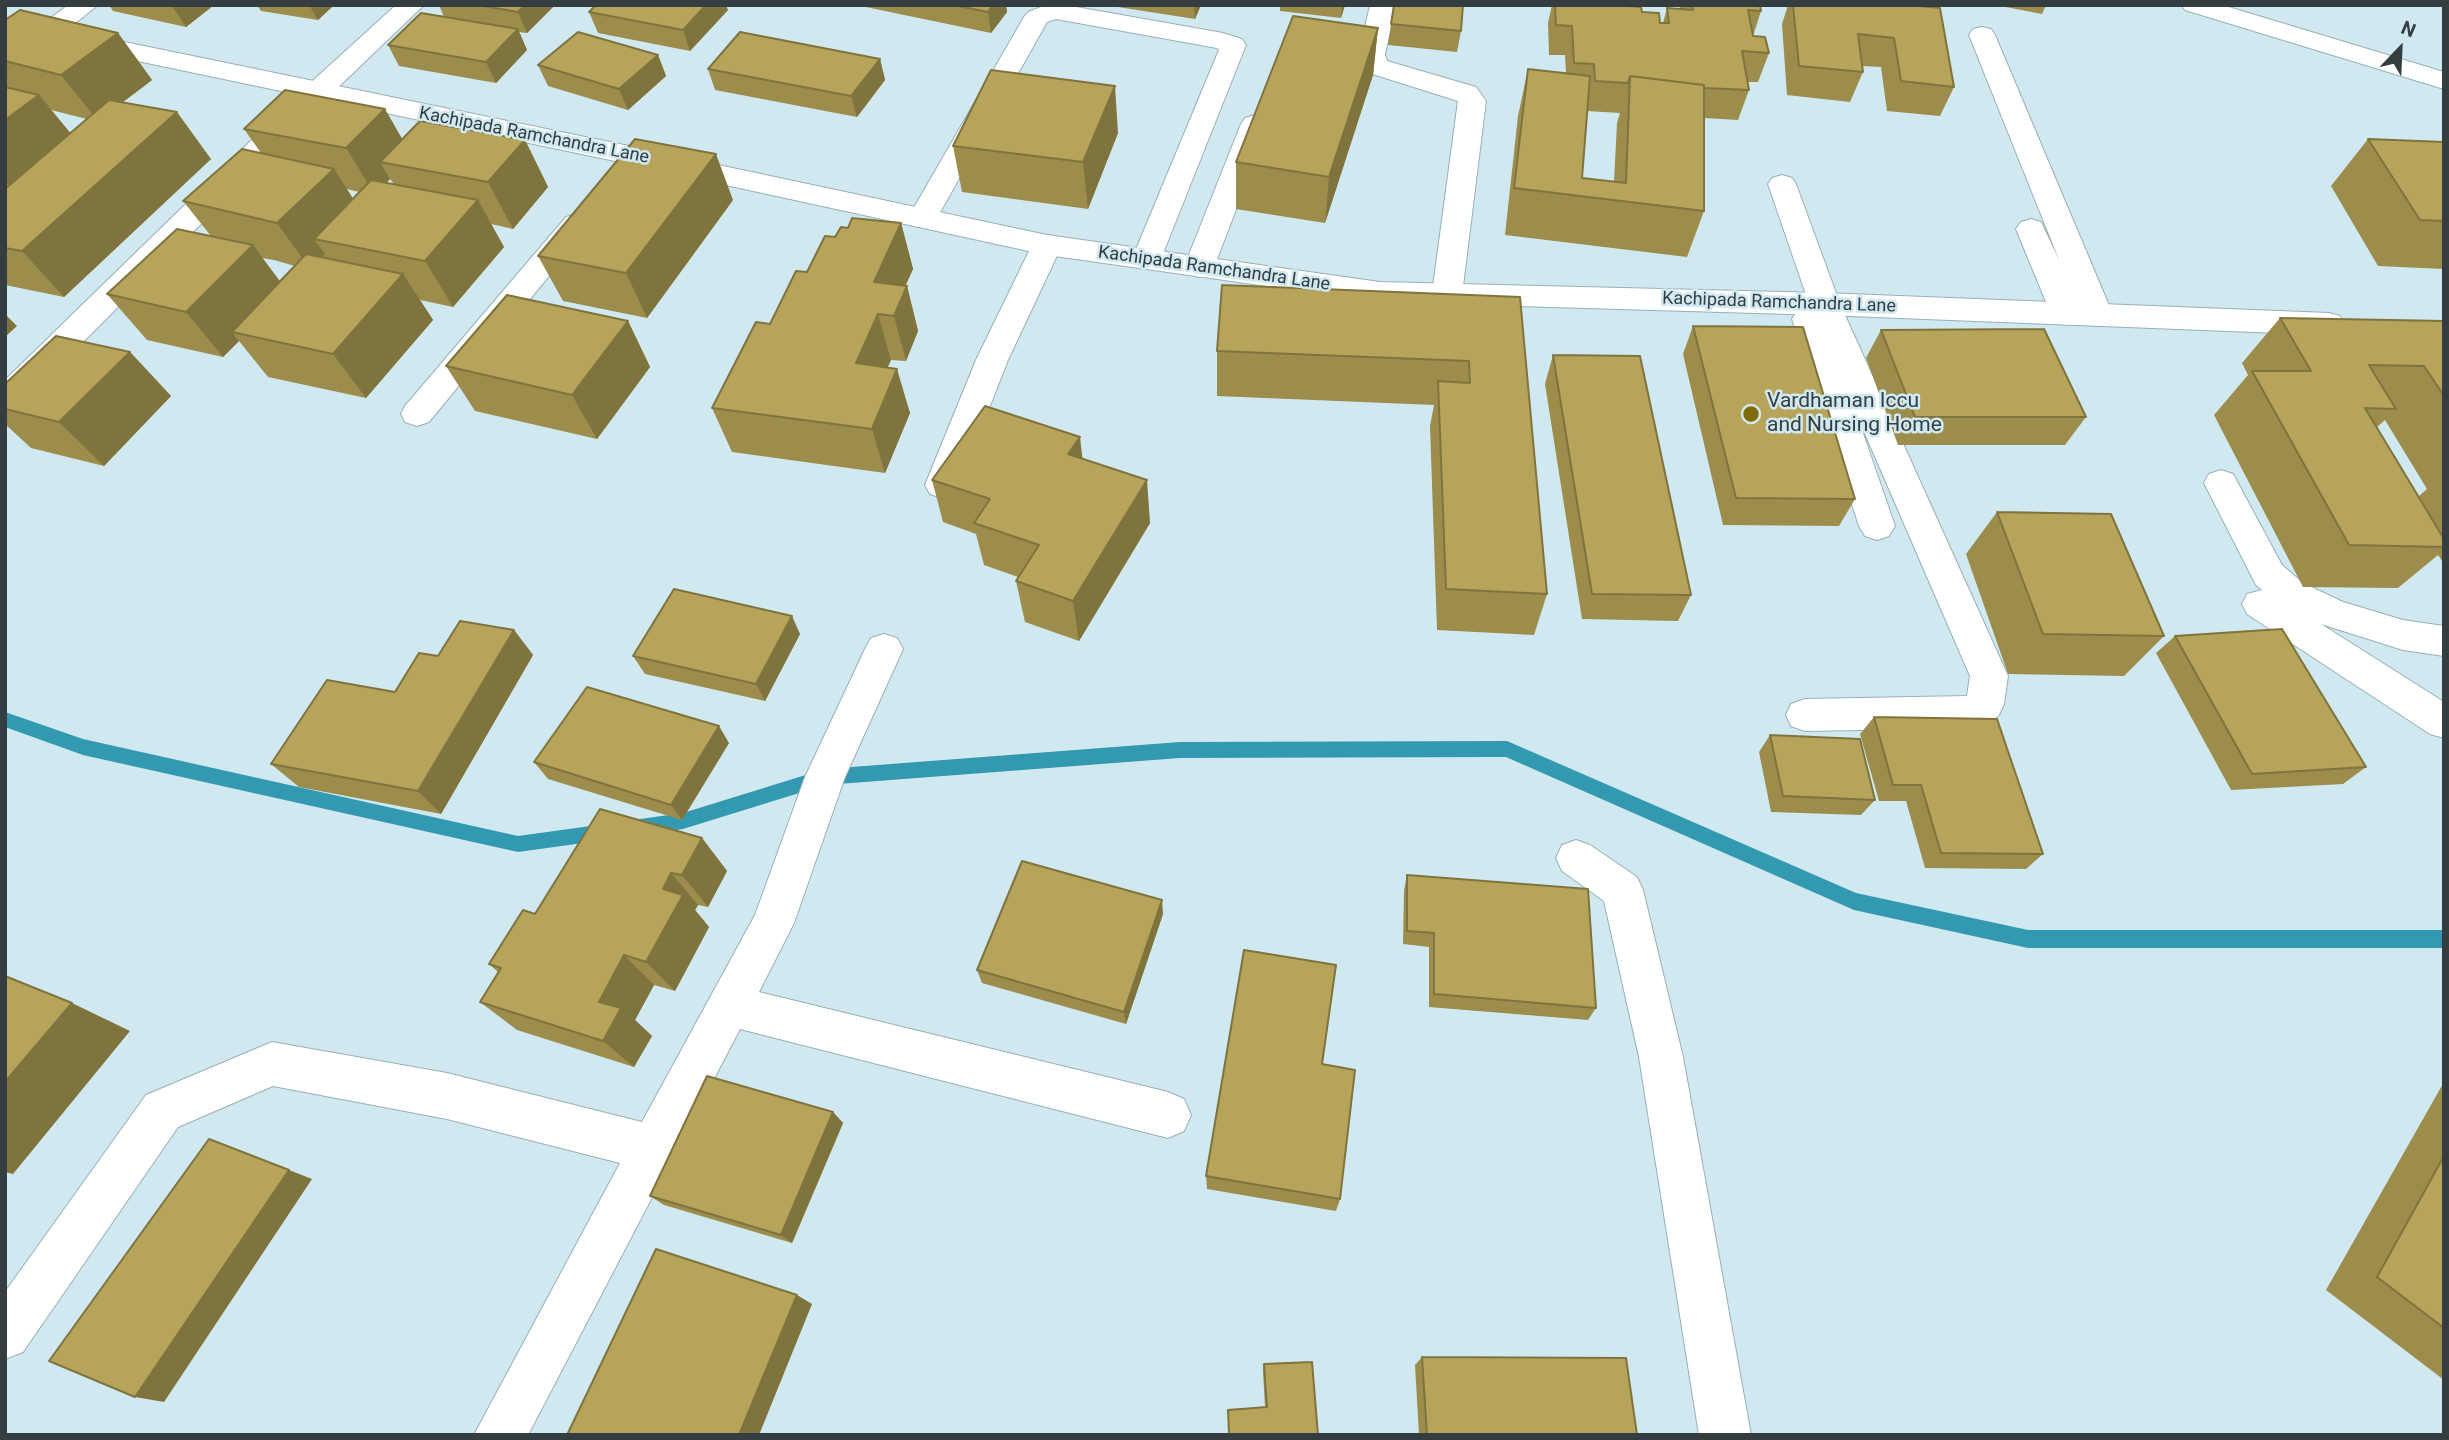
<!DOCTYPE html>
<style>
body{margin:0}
#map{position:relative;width:2449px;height:1440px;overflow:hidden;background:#d0e9f0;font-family:Roboto,sans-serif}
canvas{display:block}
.frame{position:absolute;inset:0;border:7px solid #343e41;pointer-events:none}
.north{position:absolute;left:2365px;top:14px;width:70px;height:70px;-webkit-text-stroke:5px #d0e9f0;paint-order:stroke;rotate:23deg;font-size:19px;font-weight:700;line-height:28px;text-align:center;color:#343e41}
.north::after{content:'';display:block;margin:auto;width:24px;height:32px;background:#343e41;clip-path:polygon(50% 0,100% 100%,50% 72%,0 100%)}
</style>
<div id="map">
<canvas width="2449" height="1440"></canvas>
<div class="frame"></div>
<div class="north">N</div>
</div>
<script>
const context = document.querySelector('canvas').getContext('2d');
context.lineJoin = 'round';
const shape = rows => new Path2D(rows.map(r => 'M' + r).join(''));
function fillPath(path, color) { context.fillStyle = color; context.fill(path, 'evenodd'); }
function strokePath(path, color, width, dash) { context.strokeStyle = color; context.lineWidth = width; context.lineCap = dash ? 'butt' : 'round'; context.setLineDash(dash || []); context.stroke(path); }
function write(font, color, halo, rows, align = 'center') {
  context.font = font + ' Roboto,sans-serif'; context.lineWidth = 5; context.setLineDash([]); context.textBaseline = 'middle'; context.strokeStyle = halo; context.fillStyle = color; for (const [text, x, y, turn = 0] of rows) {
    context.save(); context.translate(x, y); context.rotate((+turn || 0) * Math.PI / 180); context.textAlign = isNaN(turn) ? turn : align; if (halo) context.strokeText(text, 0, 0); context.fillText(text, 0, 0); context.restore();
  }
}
fillPath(shape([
 [5,712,83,739,518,836,605,824,612,826,614,832,612,838,605,840,518,852,83,755,5,727,5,712],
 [1507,741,1856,893,2028,930,2444,930,2444,948,2028,948,1854,910,1506,757,1180,758,825,785,683,829,633,836,627,834,624,828,627,822,633,820,683,813,825,769,1180,742,1507,741]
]), '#3399b1');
const minor = shape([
 [68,5,98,5,14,72,5,74,5,53,68,5],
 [1046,5,1065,5,1223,33,1242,39,1246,45,1158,266,1147,269,1136,266,1132,259,1219,50,1217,48,1056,19,1047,22,933,225,923,228,913,225,908,218,1024,17,1028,12,1046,5],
 [1370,5,1396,5,1385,54,1387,61,1476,87,1486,101,1462,294,1458,301,1447,304,1436,301,1432,294,1458,101,1366,72,1359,54,1370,5],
 [2181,5,2222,5,2444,72,2444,89,2185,10,2181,5],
 [1982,27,1991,29,1995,35,2113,315,2108,323,2097,326,2086,323,2082,316,2078,322,2067,325,2056,322,2051,314,2016,229,2021,222,2031,219,2041,222,2060,262,1969,35,1973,29,1982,27],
 [1255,115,1265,118,1269,124,1214,267,1210,274,1199,277,1188,274,1184,267,1241,124,1245,118,1255,115],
 [1782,175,1792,178,1796,184,1840,304,2008,676,2004,704,1999,715,1990,723,1976,728,1805,731,1791,726,1786,715,1791,704,1805,699,1967,696,1970,676,1856,413,1895,526,1889,536,1877,540,1865,536,1859,526,1792,319,1797,311,1811,309,1768,184,1772,178,1782,175],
 [576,214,586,217,591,224,586,231,429,422,417,426,405,422,401,414,405,406,566,217,576,214],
 [1047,235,1058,238,1062,245,1008,360,959,485,954,494,942,498,930,494,925,485,976,360,1032,245,1036,238,1047,235],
 [2221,470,2233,474,2282,565,2303,583,2343,602,2403,620,2444,626,2444,656,2403,650,2321,624,2444,702,2444,738,2430,734,2247,614,2242,604,2247,594,2262,590,2256,585,2204,483,2209,474,2221,470],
 [884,634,897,638,903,649,845,777,794,923,759,992,1168,1092,1184,1099,1191,1115,1184,1131,1168,1138,740,1029,528,1435,474,1435,620,1163,447,1119,273,1086,178,1127,23,1352,5,1359,5,1292,146,1095,272,1042,447,1073,642,1122,755,915,805,777,865,649,871,638,884,634],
 [1576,840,1590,845,1637,877,1643,890,1683,1057,1751,1435,1699,1435,1639,1057,1604,901,1562,871,1556,858,1562,845,1576,840]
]);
const tertiary = shape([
 [396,5,424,5,327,98,17,408,5,412,5,380,307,86,396,5]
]);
const secondary = shape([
 [5,20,47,26,634,147,1047,235,1380,282,1824,293,2329,313,2340,316,2345,324,2340,332,2329,335,1824,315,1380,302,1047,255,634,165,47,42,5,36,5,20]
]);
strokePath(minor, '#98afb6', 2);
strokePath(tertiary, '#98afb6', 2);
strokePath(secondary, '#98afb6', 2);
fillPath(minor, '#fff');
fillPath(tertiary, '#fff');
fillPath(secondary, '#fff');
fillPath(shape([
 [109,5,214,5,186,27,113,11],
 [257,5,334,5,318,20,261,11],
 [439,5,555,5,527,33,519,32,527,50,496,83,399,66,388,45,444,17],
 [856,5,1006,5,1007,12,991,33],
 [1105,5,1201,5,1195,19],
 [1280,5,1345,5,1341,18,1280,11],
 [1552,5,1630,5,1660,23,1663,23,1667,8,1680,9,1679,5,1760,5,1761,11,1753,36,1769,53,1758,82,1747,82,1749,90,1738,120,1704,118,1704,211,1687,257,1505,235,1518,116,1528,69,1566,73,1565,55,1549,55,1548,23],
 [1587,111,1620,113,1617,123,1614,182,1582,178],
 [1788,5,1910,5,1954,87,1940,116,1887,111,1881,67,1862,66,1863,72,1850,102,1787,95,1782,24],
 [1995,5,2046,5,2042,14],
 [728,10,690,51,598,33,589,12],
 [5,20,118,33,152,80,123,102,211,159,64,297,5,285],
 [51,110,87,119,70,133],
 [1391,24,1461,31,1457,52,1388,45],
 [1378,28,1373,75,1325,223,1236,209,1236,162],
 [658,55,666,76,628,110,548,86,538,65],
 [880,59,885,80,857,117,715,90,708,69],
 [244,129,403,139,525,140,548,187,513,229,491,224,504,247,453,307,420,300,433,320,366,398,268,377,239,341,223,357,147,340,107,294,211,236,183,201,261,153],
 [390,179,394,184,386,183],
 [347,189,359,192,353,199],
 [262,258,274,260,295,266,280,281],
 [1118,133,1088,209,962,192,953,146],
 [2368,139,2444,142,2444,269,2378,266,2331,186],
 [733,200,647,318,563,301,538,256],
 [901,223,913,269,905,286,907,286,918,331,906,361,891,360,887,367,910,413,885,473,732,452,712,408,770,324,807,272,848,228],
 [1520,297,1547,594,1534,635,1437,630,1430,426,1434,405,1217,396,1217,351],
 [2280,318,2444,321,2444,564,2438,555,2398,588,2303,587,2214,415,2248,375,2242,363],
 [2385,420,2427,489,2418,497,2377,427],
 [628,321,650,367,597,439,475,411,446,366],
 [1693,326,1855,499,1839,526,1723,525,1683,354],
 [1881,330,2086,417,2065,445,1898,445,1866,358],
 [130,352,171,396,104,466,31,448,5,424,5,384],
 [1553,355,1691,595,1678,621,1582,619,1545,384],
 [1082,459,1150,523,1079,641,1025,622,1016,581,1018,577,984,565,976,534,943,522,932,480],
 [1997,512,2164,636,2124,676,2008,674,1966,554],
 [514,630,533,655,441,814,299,787,271,764,395,692,438,656],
 [800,634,765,701,645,674,633,656],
 [2175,636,2366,767,2343,784,2231,790,2156,653],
 [1874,717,2043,854,2026,869,1925,868,1906,801,1879,801,1860,734],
 [1770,735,1875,800,1861,815,1771,812,1759,752],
 [729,743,682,820,548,779,534,762],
 [702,838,727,871,708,907,698,905,695,910,709,927,675,991,654,985,635,1020,652,1036,634,1067,517,1030,480,1002,498,972,489,964,535,914],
 [1407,875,1596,1008,1588,1020,1429,1007,1429,947,1403,944,1404,890],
 [1163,914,1126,1024,982,983,977,970],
 [1322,1064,1340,1199,1336,1211,1207,1189,1206,1176],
 [2444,1082,2444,1380,2326,1290],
 [833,1112,843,1123,792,1243,664,1205,650,1196],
 [1422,1357,1637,1435,1419,1435,1415,1365],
 [1264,1364,1318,1435,1265,1407,1263,1371]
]), '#9c8d4d');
fillPath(shape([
 [173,5,214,5,186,27,172,6],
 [309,5,334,5,318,20],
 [525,5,555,5,527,33,518,12],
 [706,5,726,5,728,10,690,51,683,30],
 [993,5,1006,5,1007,12,991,33,988,12],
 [1194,5,1201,5,1195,19],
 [1342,5,1345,5,1341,18],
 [1378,28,1373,75,1325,223,1329,177],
 [518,29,527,50,496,83,486,62],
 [118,33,152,80,98,121,61,75],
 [658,55,666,76,628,110,619,89],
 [880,59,885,80,857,117,851,96],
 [1115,86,1118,133,1088,209,1083,162],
 [39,95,77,141,14,191,5,181,5,120],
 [385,109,412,156,380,162,390,179,375,195,346,148],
 [177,112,211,159,64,297,22,251],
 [525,140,548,187,513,229,488,182],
 [716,154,733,200,647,318,626,273],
 [334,169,364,216,314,239,325,254,310,269,277,223],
 [478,200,504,247,453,307,425,261],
 [901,223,913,269,892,316,874,282],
 [253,245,287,291,232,332,239,341,223,357,186,312],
 [403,274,433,320,366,398,333,354],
 [907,286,918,331,906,361,894,316],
 [5,314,17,326,5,337],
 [878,314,891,360,870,408,856,363],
 [628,321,650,367,597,439,572,395],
 [130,352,171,396,104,466,59,422],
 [897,369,910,413,885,473,872,429],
 [1080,437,1085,481,1068,454],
 [1147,480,1150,523,1079,641,1073,601],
 [792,616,800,634,765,701,756,684],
 [514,630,533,655,441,814,418,791],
 [719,726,729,743,682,820,671,805],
 [702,838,727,871,708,907,682,875],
 [671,873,698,905,695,910,709,927,675,991,646,962,663,889],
 [1162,900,1163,914,1126,1024,1124,1012],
 [624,955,654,985,635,1020,652,1036,634,1067,603,1041,599,1002],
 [72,1003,130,1031,13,1174,5,1172,5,1082],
 [833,1112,843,1123,792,1243,781,1235],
 [289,1170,312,1179,164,1402,135,1397],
 [797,1295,812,1304,759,1435,739,1435]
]), '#7f733e');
const building = shape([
 [478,5,525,5,518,12,478,5],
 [596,5,706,5,683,30,589,12,596,5],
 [953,5,993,5,988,12,953,5],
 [1394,5,1463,5,1461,31,1391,24,1394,5],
 [1555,5,1615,5,1641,7,1642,12,1659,13,1660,23,1669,23,1667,8,1693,10,1692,5,1760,5,1761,11,1748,10,1753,36,1765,37,1769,53,1742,51,1749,90,1704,88,1704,85,1630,76,1628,83,1595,81,1594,64,1574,63,1572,26,1556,25,1555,5],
 [1793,5,1910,5,1940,8,1954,87,1901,81,1894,38,1858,34,1863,72,1799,66,1793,5],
 [20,10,118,33,61,75,5,61,5,20,20,10],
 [421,13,518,29,486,62,388,45,421,13],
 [1293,16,1378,28,1329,177,1236,162,1293,16],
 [578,32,658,55,619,89,538,65,578,32],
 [740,32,880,59,851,96,708,69,740,32],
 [1528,69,1590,76,1582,178,1626,183,1630,76,1704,85,1704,211,1514,188,1528,69],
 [991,70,1115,86,1083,162,953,146,991,70],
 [5,87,39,95,5,120,5,87],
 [285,90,385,109,346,148,244,129,285,90],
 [109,100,177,112,22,251,5,248,5,189,109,100],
 [420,121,525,140,488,182,380,162,420,121],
 [635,139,716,154,626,273,538,256,635,139],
 [2368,139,2444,142,2444,221,2420,220,2368,139],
 [242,149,334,169,277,223,183,201,242,149],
 [371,180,478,200,425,261,314,239,371,180],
 [852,218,901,223,874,282,907,286,894,316,878,314,856,363,897,369,872,429,712,408,756,322,770,324,796,271,807,272,825,236,835,237,841,227,848,228,852,218],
 [177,229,253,245,186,312,107,294,177,229],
 [306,254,403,274,333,354,232,332,306,254],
 [1222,285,1520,297,1547,594,1446,589,1438,381,1470,383,1469,361,1217,351,1222,285],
 [507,295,628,321,572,395,446,366,507,295],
 [2280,318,2444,321,2444,396,2424,366,2369,365,2396,409,2365,408,2444,539,2444,547,2349,545,2252,371,2311,371,2280,318],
 [1693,326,1803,327,1855,499,1736,498,1693,326],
 [2044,329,2086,417,1915,417,1881,330,2044,329],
 [56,336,130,352,59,422,5,409,5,384,56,336],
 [1553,355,1640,356,1691,595,1592,594,1553,355],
 [985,406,1080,437,1068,454,1147,480,1073,601,1016,581,1039,545,974,523,990,499,932,480,985,406],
 [1997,512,2111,514,2164,636,2043,634,1997,512],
 [674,589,792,616,756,684,633,656,674,589],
 [460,621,514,630,418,791,271,764,327,680,395,692,419,653,438,656,460,621],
 [2282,629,2366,767,2252,774,2175,636,2282,629],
 [587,687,719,726,671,805,534,762,587,687],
 [1874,717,1997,719,2043,854,1941,853,1921,785,1893,785,1874,717],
 [1770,735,1860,739,1875,800,1783,796,1770,735],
 [600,809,702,838,682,875,671,873,663,889,683,895,646,962,624,955,599,1002,621,1008,603,1041,480,1002,501,968,489,964,523,910,535,914,600,809],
 [1022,861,1162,900,1124,1012,977,970,1022,861],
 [1407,875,1588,889,1596,1008,1434,994,1434,933,1407,931,1407,875],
 [1244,950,1336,965,1322,1064,1355,1070,1340,1199,1206,1176,1244,950],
 [5,976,72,1003,5,1082,5,976],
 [707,1076,833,1112,781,1235,650,1196,707,1076],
 [209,1139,289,1170,135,1397,49,1361,209,1139],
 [2444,1156,2444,1328,2377,1277,2444,1156],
 [656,1249,797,1295,739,1435,567,1435,656,1249],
 [1422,1357,1626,1358,1637,1435,1427,1435,1422,1357],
 [1312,1362,1318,1435,1229,1435,1228,1410,1267,1407,1264,1364,1312,1362]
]);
fillPath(building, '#b5a459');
strokePath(building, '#7f733e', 2);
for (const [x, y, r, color] of [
 [1751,414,9,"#7f6c06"]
]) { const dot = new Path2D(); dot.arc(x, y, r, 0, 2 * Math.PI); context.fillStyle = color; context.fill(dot); strokePath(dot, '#d0e9f0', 2.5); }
write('18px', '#343e41', '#d0e9f0', [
 ["Kachipada Ramchandra Lane",534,136,11],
 ["Kachipada Ramchandra Lane",1214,269,8],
 ["Kachipada Ramchandra Lane",1779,303,2]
]);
write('21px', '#343e41', '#d0e9f0', [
 ["Vardhaman Iccu",1767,402],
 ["and Nursing Home",1767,426]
], 'left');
</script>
